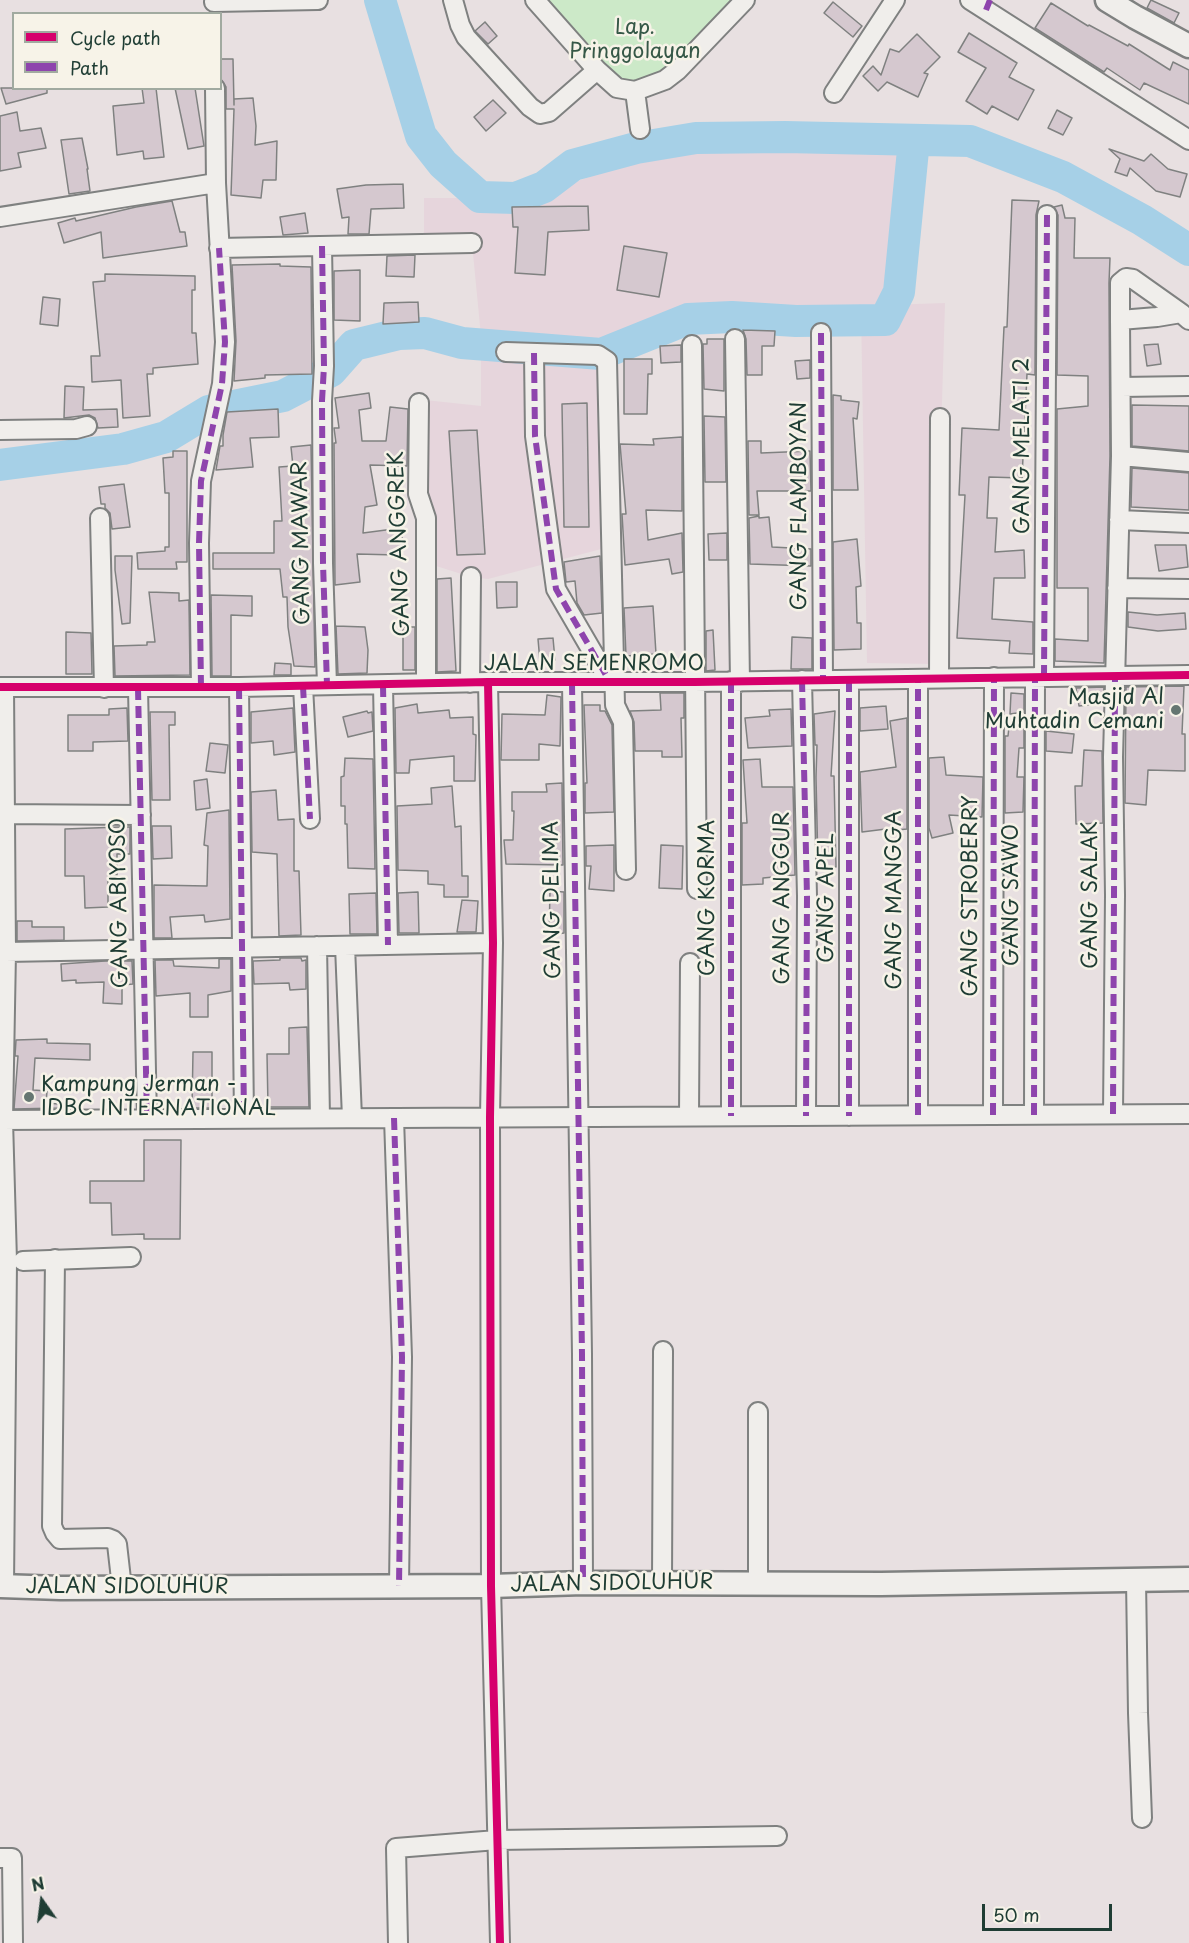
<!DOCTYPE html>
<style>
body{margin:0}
#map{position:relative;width:1189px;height:1943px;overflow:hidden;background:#e8e0e1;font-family:"Playpen Sans",sans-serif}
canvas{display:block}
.legend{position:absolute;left:12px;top:12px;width:210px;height:78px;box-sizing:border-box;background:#f7f3e8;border:2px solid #a1aaa0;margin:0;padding:8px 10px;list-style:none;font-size:18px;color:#1f3d34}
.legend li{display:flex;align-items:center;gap:12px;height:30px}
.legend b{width:30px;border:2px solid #a1aaa0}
.north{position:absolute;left:12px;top:1871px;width:60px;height:60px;-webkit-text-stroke:4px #f7f3e8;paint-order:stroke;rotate:346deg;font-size:16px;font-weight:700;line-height:24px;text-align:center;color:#1f3d34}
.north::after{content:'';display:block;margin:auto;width:21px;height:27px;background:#1f3d34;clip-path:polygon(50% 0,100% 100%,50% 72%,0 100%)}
.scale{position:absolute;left:982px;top:1904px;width:130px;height:27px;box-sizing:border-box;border:3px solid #1f3d34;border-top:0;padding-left:8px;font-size:18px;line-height:21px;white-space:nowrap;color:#1f3d34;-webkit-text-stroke:4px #f7f3e8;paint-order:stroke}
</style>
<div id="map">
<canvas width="1189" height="1943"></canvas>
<ul class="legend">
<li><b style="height:8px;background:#d6006c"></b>Cycle path</li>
<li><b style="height:8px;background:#8e44ad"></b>Path</li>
</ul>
<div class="north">N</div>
<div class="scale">50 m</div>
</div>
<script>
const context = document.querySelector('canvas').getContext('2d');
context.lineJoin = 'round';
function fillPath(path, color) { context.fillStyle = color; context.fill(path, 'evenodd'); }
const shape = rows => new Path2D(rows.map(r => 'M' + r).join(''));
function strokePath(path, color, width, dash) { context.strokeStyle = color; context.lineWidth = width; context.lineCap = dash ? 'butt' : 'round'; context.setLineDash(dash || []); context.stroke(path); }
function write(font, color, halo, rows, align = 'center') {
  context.font = font + ' "Playpen Sans",sans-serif'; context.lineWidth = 5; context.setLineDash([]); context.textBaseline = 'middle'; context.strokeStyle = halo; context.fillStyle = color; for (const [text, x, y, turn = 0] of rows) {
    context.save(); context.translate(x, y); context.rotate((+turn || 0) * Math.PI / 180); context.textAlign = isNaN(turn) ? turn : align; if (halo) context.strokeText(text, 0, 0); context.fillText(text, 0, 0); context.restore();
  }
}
fillPath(shape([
 [915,146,887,305,945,303,934,664,867,663,861,310,746,305,670,313,653,331,606,349,605,548,488,579,471,577,433,565,433,503,422,500,425,400,481,406,481,336,471,233,424,234,424,198,530,198,665,150,775,150]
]), '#e6d5dc');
fillPath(shape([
 [545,0,733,0,650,82,626,84,612,77]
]), '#cce9c8');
strokePath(shape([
 [380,0,421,136,443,164,480,197,516,198,544,187,573,165,636,148,696,138,785,137,970,141,1063,177,1142,220,1189,250],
 [0,465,123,449,166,437,209,411,283,396,331,371,354,345,399,334,425,333,462,343,601,354,688,319,732,317,796,321,885,320,899,292,914,140]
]), '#a6d0e7', 32);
const building = shape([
 [1151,0,1179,13,1174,23,1147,8,1151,0],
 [833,2,862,26,853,37,824,13,833,2],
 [1051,3,1088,26,1089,25,1128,46,1129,44,1170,70,1173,62,1189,70,1189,104,1144,83,1140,90,1107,68,1104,72,1035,28,1051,3],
 [485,22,497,36,488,44,475,31,485,22],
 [969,33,1017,63,1009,77,1034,90,1018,120,992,106,987,114,966,101,986,68,958,52,969,33],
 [917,34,940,57,924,73,928,74,918,97,887,82,878,91,863,76,873,66,881,75,890,49,899,52,917,34],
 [220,59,233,59,234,105,234,99,253,98,256,126,255,145,277,141,276,180,263,180,261,198,231,195,234,109,226,109,226,87,220,78,220,59],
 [1,88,47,88,47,93,6,104,1,88],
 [142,88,156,88,164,157,144,159,143,151,117,155,113,106,144,103,142,88],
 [175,88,195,88,204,146,188,149,175,88],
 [493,100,506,113,486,131,474,117,493,100],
 [1057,110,1072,118,1063,135,1048,128,1057,110],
 [17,112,20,131,41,128,46,148,18,153,21,167,0,171,0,116,17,112],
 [82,138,88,169,87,169,90,191,69,194,61,140,82,138],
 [1109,149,1144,161,1151,154,1168,169,1187,174,1180,197,1156,191,1130,168,1127,176,1115,172,1120,159,1109,149],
 [403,184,404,208,371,209,369,234,348,234,349,217,342,218,337,189,366,185,403,184],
 [1012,200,1039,201,1036,215,1035,375,1027,374,1022,478,989,477,987,518,997,518,995,552,1024,550,1025,578,994,578,992,619,1033,622,1033,654,1009,653,1010,641,957,638,965,495,959,495,962,428,999,430,1004,327,1007,327,1012,200],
 [172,201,180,232,185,232,187,246,103,258,101,232,64,243,58,223,75,218,76,221,136,207,172,201],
 [1062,205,1065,218,1075,218,1074,258,1110,258,1109,283,1110,456,1104,663,1055,661,1055,639,1088,641,1088,588,1057,588,1057,409,1088,406,1088,376,1057,375,1058,215,1054,207,1062,205],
 [588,206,589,230,548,232,545,275,515,273,518,227,513,227,512,207,588,206],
 [305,213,308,233,283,235,280,217,305,213],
 [624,246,667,253,659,297,617,290,624,246],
 [415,255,414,277,386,276,387,256,415,255],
 [280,264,280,266,311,267,312,374,265,375,265,378,234,381,236,341,232,265,280,264],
 [360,270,360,321,334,320,334,271,360,270],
 [105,274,195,276,195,290,192,290,192,333,196,333,198,364,153,368,153,374,147,374,150,416,123,418,121,380,92,382,91,356,100,356,93,282,105,281,105,274],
 [43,297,60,299,58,326,40,324,43,297],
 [418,302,419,322,383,324,384,303,418,302],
 [743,330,775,331,774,346,762,346,762,375,747,375,746,339,743,330],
 [707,339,724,339,724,391,704,389,703,344,707,344,707,339],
 [1158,344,1161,364,1147,366,1144,345,1158,344],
 [681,345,681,362,661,363,660,346,681,345],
 [624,359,652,359,652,374,648,374,647,414,624,414,624,359],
 [810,360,810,378,797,379,795,361,810,360],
 [65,386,84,387,83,410,117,409,118,427,98,428,95,418,89,415,64,418,65,386],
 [369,393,371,408,359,410,362,441,386,441,390,407,408,409,407,466,370,465,377,505,365,507,363,533,401,528,403,548,396,549,397,555,357,554,360,582,335,585,334,443,336,443,334,428,339,428,335,398,369,393],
 [833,395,841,396,841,400,859,402,857,419,853,418,858,490,833,490,833,395],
 [587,403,589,527,564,527,562,404,587,403],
 [1132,405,1189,406,1189,451,1132,446,1132,405],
 [278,409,279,437,250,438,253,467,216,470,220,446,223,446,223,435,227,412,278,409],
 [704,416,725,417,726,482,705,482,704,416],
 [477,430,485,554,457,555,449,431,477,430],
 [682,437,682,511,646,510,648,540,682,533,683,572,672,574,669,559,625,565,622,514,626,514,620,444,654,445,653,439,682,437],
 [748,441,761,441,761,453,810,451,811,491,757,491,759,515,749,515,748,441],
 [311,445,315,667,294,666,288,627,287,597,283,597,280,569,213,569,213,553,274,553,274,521,282,521,279,467,293,466,291,447,311,445],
 [173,451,187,451,187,562,176,562,177,569,138,569,137,553,165,551,165,547,169,547,169,493,165,493,163,458,173,457,173,451],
 [1132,468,1189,473,1189,510,1131,507,1132,468],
 [124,484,130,527,112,529,110,513,105,508,105,504,101,504,99,487,124,484],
 [759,516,759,518,769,517,772,547,811,549,811,566,750,564,749,518,759,516],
 [727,533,727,560,709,560,708,534,727,533],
 [857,539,861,586,856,587,857,623,861,623,861,649,834,650,833,542,857,539],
 [1155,545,1186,545,1188,567,1159,571,1155,545],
 [115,556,132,556,130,623,122,624,115,570,115,556],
 [600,556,602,613,584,615,577,603,575,581,566,582,564,562,600,556],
 [451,578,456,671,437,672,437,579,451,578],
 [496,582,517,582,517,607,497,608,496,582],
 [149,592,179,593,179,601,189,600,190,675,115,676,114,646,147,645,147,642,155,642,149,592],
 [211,595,252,596,252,616,231,615,231,676,212,676,211,595],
 [653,606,656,654,626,656,624,608,653,606],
 [1128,612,1157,615,1185,613,1186,629,1158,631,1128,627,1128,612],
 [336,626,365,627,368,650,367,673,338,674,336,626],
 [403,627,415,627,415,670,403,670,403,627],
 [713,630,715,670,706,671,706,631,713,630],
 [66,632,91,633,92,674,66,674,66,632],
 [792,637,812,638,812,669,791,669,792,637],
 [553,638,555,660,540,662,538,639,553,638],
 [275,663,291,664,291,675,274,675,275,663],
 [1184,686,1182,734,1185,734,1185,771,1148,770,1146,805,1125,803,1126,687,1184,686],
 [1104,687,1103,703,1079,706,1076,688,1104,687],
 [660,693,684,693,684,718,681,718,682,757,662,757,662,751,635,751,634,722,630,711,661,710,660,693],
 [1011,693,1024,694,1024,712,1010,714,1011,693],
 [547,695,561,697,560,746,539,744,539,760,501,760,502,714,545,715,547,695],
 [417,704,418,713,449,710,450,718,473,717,473,734,476,735,475,781,454,781,454,756,410,760,409,773,396,773,395,708,417,704],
 [584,705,600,705,600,711,605,711,612,725,614,812,585,813,585,783,587,783,584,705],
 [886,706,888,729,860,731,860,708,886,706],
 [127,708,128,741,93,742,93,751,68,751,68,715,109,715,109,709,127,708],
 [293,708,295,752,274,755,273,741,251,743,251,712,293,708],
 [791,709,792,746,748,748,745,718,770,716,769,710,791,709],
 [367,711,368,713,372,712,373,731,348,737,343,717,367,711],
 [835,711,831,776,834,776,836,867,818,867,816,777,817,745,815,745,814,714,835,711],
 [150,712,175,712,175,725,169,725,170,800,152,800,150,712],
 [907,718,907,829,887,831,886,829,862,832,860,772,896,767,890,721,907,718],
 [1009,727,1024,728,1024,748,1019,748,1017,777,1024,777,1023,812,1005,813,1005,736,1008,736,1009,727],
 [1046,731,1074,734,1072,753,1046,751,1046,731],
 [210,743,228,745,225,773,206,771,210,743],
 [1084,750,1102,751,1103,823,1076,824,1075,786,1082,786,1084,750],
 [944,757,946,775,983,777,982,817,949,815,953,833,932,838,929,828,929,758,944,757],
 [345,758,373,759,375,869,348,868,347,824,345,824,345,806,341,806,341,777,344,776,345,758],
 [760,759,762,787,793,787,795,875,763,878,763,884,742,885,742,823,747,823,743,760,760,759],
 [207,779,210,808,196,810,194,781,207,779],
 [562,783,563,865,506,864,504,840,513,840,514,811,512,811,512,792,547,792,546,784,562,783],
 [452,786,455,827,461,826,462,876,468,876,468,897,444,897,444,885,428,884,428,871,398,870,397,806,432,804,431,788,452,786],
 [276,790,278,820,294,819,294,871,299,871,301,935,279,936,277,854,252,852,251,792,276,790],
 [229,810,230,919,205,922,204,915,170,917,172,938,154,938,154,885,207,886,208,846,204,845,207,813,229,810],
 [152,826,171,826,172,858,153,859,152,826],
 [120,827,130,827,130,854,117,854,117,875,108,875,108,907,85,908,84,876,65,876,65,829,120,827],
 [614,845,614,891,589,889,591,866,586,866,586,846,614,845],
 [661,845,683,846,682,889,659,888,661,845],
 [550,891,564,892,564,933,549,935,550,891],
 [418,892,419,933,399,933,398,893,418,892],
 [376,893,377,934,350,934,349,894,376,893],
 [462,900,478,901,476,932,457,932,462,900],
 [17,921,32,921,32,927,64,927,64,940,17,941,17,921],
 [280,958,301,958,302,961,306,960,306,989,290,990,289,983,254,984,253,961,280,960,280,958],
 [219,959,231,959,231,991,208,995,208,1017,190,1017,190,993,156,996,155,960,173,960,174,966,219,968,219,959],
 [105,961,132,961,133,984,122,985,122,1004,103,1003,104,982,76,983,76,980,62,981,61,964,105,961],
 [307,1027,309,1107,268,1107,267,1054,289,1054,289,1028,307,1027],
 [47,1039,47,1043,90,1044,90,1060,35,1058,33,1090,47,1091,46,1103,59,1104,59,1108,14,1109,18,1056,15,1056,16,1040,47,1039],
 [193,1052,212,1052,212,1108,192,1108,193,1052],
 [144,1140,181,1140,180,1239,144,1239,144,1234,112,1235,111,1203,90,1203,90,1181,144,1181,144,1140]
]);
fillPath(building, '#d5c8cf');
strokePath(building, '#7f8180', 1.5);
const minor = shape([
 [453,0,460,25,466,37,530,107,540,114,549,112,597,70],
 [535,0,597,70,617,88,635,91,665,80,678,70,745,0],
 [970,0,1189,140],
 [214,2,318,0],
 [635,91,640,129],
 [834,93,895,0],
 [0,217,216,183],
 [322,246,324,366,322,401,323,563,327,685],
 [219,248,472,243],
 [1120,320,1120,283,1126,278,1133,279,1181,313],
 [821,333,823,680],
 [735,339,740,682],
 [692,345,697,889],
 [506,352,598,355,607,361,615,705,623,722,626,870],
 [534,353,535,436,556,589,610,682],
 [1121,387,1189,386],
 [419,403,418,494,426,518,426,683],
 [0,430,76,429,87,426],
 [1121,456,1189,462],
 [100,518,104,688],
 [1119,520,1189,523],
 [1117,588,1189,589],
 [1044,677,1047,215],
 [939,678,940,418],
 [802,680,807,896,806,1116],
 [849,680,849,1116],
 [731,681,731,1116],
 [488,682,493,943,490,1117,491,1586,500,1943],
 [470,683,471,577],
 [572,683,582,1354,583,1583],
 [383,685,388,945],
 [303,686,310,819],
 [0,687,239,687,488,682,695,682,1189,675],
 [201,687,199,543,201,481,222,384,225,342,216,183,215,88],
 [239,687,244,1118],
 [138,688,147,1119],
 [0,814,141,815],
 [317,946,320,1118],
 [345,946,352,1118],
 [6,952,493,943],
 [1113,1114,1115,895,1113,757,1121,456,1120,320,1157,317,1181,313,1189,320],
 [918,1115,918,679],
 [993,1115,994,677],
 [1034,1115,1035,677],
 [689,1116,690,963],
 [394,1118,402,1357,399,1586],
 [0,1120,1189,1114],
 [55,1259,52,1526,55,1533,60,1539,108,1538,113,1540,117,1544,122,1588],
 [23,1261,131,1257],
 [758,1412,758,1583],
 [1136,1580,1138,1713,1142,1818],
 [662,1583,663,1351],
 [4,1586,7,1261,3,1120,6,952,4,687],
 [0,1858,12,1858,13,1943],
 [398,1943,396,1848,497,1840,777,1836]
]);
const major = shape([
 [1107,0,1135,17,1189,46],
 [0,1586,61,1588,491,1586,583,1583,881,1584,1189,1579]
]);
strokePath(minor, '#7f8180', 22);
strokePath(major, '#7f8180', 27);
strokePath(minor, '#f0eeeb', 18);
strokePath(major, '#f0eeeb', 22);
strokePath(shape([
 [986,10,990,0],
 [322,246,324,366,322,401,323,563,327,685],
 [821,333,823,680],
 [534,353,535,436,556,589,610,682],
 [1044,677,1047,215],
 [802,680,807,896,806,1116],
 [849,680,849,1116],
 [731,681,731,1116],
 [572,683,582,1354,583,1583],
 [383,685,388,945],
 [303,686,310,819],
 [201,687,199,543,201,481,222,384,225,342,219,248],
 [239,687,244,1118],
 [138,688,147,1119],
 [1113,1114,1115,676],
 [918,1115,918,679],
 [993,1115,994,677],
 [1034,1115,1035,677],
 [394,1118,402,1357,399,1586]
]), '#8e44ad', 6, [12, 6]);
strokePath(shape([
 [488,682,493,943,490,1117,491,1586,500,1943],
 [0,687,239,687,488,682,695,682,1189,675]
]), '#d6006c', 8);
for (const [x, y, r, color] of [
 [1176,710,6,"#657671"],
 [29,1097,6,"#657671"]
]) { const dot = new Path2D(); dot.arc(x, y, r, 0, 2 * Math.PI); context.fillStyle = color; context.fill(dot); strokePath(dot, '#f7f3e8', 2); }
write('21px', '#365847', '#f7f3e8', [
 ["Lap.",635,28],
 ["Pringgolayan",635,52]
]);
write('21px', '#1f3d34', '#f7f3e8', [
 ["GANG MELATI 2",1023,446,-90],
 ["GANG FLAMBOYAN",800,506,-90],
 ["GANG MAWAR",302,543,-91],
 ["GANG ANGGREK",400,544,-92],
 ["JALAN SEMENROMO",594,664],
 ["GANG SAWO",1012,895,-90],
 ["GANG SALAK",1091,895,-90],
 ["GANG STROBERRY",971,896,-90],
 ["GANG KORMA",708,898,-90],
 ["GANG ANGGUR",783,898,-90],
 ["GANG APEL",827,898,-90],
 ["GANG DELIMA",553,900,-91],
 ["GANG MANGGA",895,900,-90],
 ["GANG ABIYOSO",120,903,-91],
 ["JALAN SIDOLUHUR",612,1584,-1],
 ["JALAN SIDOLUHUR",127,1587]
]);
write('21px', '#1f3d34', '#f7f3e8', [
 ["Masjid Al",1164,698],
 ["Muhtadin Cemani",1164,722],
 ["Kampung Jerman -",41,1085,"left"],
 ["IDBC INTERNATIONAL",41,1109,"left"]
], 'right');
</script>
